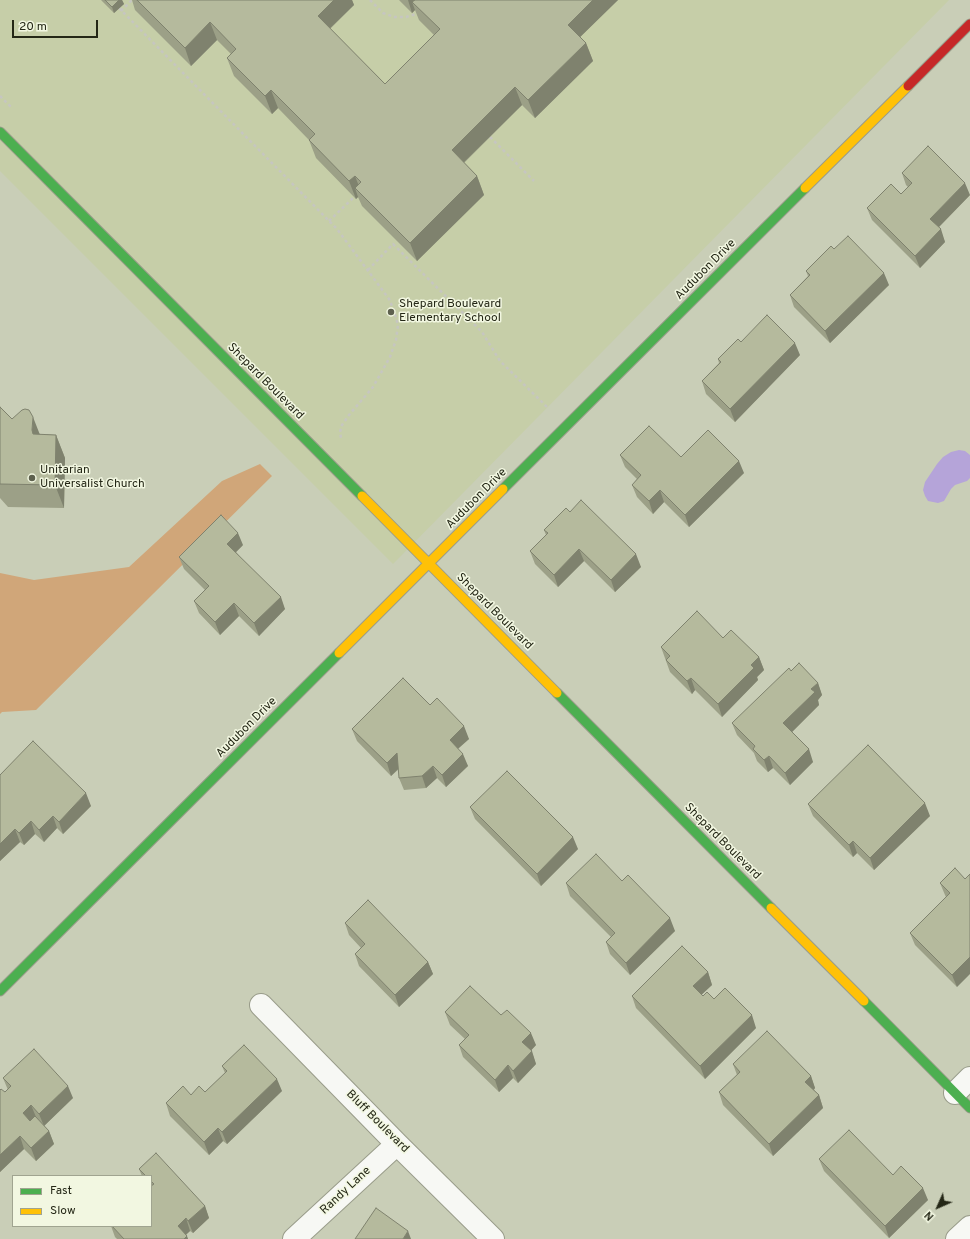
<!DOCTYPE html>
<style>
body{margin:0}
#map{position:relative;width:970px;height:1239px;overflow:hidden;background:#c9ceb7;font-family:Overpass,sans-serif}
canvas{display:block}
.legend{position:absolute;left:12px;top:1175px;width:140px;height:52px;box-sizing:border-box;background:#f2f7e1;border:1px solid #a0a490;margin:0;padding:5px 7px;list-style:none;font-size:12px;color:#242716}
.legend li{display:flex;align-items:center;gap:8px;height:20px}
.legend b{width:20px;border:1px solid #a0a490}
.north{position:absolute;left:918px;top:1187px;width:40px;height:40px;-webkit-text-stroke:3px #f2f7e1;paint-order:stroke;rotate:225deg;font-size:11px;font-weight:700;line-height:16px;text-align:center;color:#242716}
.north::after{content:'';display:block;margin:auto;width:14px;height:18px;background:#242716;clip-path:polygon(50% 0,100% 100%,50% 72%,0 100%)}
.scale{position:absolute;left:12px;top:20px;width:86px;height:18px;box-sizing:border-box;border:2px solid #242716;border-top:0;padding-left:5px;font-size:12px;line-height:14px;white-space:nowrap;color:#242716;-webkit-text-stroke:3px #f2f7e1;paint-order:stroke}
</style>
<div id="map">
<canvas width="970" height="1239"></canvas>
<ul class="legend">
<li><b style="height:5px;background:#4caf50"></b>Fast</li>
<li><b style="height:5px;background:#ffc107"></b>Slow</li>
</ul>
<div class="north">N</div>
<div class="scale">20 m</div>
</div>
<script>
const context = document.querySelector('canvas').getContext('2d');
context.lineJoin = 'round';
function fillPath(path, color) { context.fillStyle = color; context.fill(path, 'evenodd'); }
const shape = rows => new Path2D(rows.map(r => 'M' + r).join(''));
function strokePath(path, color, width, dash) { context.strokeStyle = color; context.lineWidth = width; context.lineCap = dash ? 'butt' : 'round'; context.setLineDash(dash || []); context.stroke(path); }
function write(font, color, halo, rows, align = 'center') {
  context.font = font + ' Overpass,sans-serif'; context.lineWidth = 3; context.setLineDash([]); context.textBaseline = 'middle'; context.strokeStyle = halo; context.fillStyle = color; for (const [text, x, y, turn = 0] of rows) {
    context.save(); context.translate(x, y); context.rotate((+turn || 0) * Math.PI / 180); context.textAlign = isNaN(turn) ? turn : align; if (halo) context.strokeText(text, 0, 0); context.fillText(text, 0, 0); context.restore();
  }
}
fillPath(shape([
 [0,0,949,0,393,564,0,171]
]), '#c6cea8');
fillPath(shape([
 [260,464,272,476,36,710,2,712,0,714,0,573,34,580,129,567,222,481]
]), '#d0a679');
fillPath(shape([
 [959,450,965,451,970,455,970,478,967,481,955,485,951,489,944,501,938,503,928,501,925,496,923,490,925,482,937,464,943,457,951,452]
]), '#b5a4d9');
const street = shape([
 [261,1005,397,1144,493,1239],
 [955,1093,970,1078],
 [294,1239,397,1144],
 [957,1239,970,1227]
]);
const fast = shape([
 [0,132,362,496],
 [503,489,805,188],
 [557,693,771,908],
 [0,991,339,653],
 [864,1001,970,1108]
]);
const slow = shape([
 [805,188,908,86],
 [362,496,557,693],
 [339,653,503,489],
 [771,908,864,1001]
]);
const jam = shape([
 [908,86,970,24]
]);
strokePath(street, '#999c8a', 24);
strokePath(fast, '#999c8a', 11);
strokePath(slow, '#999c8a', 11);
strokePath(jam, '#999c8a', 11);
strokePath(shape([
 [370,0,383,13,394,17,406,17,419,13],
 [119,8,337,229,389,299,394,311,398,325,396,340,390,357,373,387,349,415,342,425,340,432,341,438],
 [121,11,132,0],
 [0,96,12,108],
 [490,137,534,181],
 [329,221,354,197],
 [368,270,393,244,482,332,500,361,547,407]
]), '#c6c6c0', 2.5, [3, 3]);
strokePath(street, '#f7f8f4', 22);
strokePath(fast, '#4caf50', 9);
strokePath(slow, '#ffc107', 9);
strokePath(jam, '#c62828', 9);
fillPath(shape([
 [101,0,122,0,124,4,114,13],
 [132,0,352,0,354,5,330,29,385,84,434,35,419,20,415,10,412,13,399,0,618,0,580,37,586,43,593,61,535,118,522,105,464,163,477,176,484,195,417,261,362,206,358,197,356,199,316,158,309,140,278,108,272,114,234,76,227,58,231,54,217,40,191,66,135,10],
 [902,173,970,195,939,227,945,242,920,268,872,220,867,208,901,194,908,187,906,185],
 [806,271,889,285,830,343,794,307,790,295,808,276],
 [741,342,800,355,735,422,706,394,702,381,719,363,718,359],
 [0,407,12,419,40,434,56,435,65,458,64,508,8,507,0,498],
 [620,455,681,457,744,473,689,527,664,502,653,514,637,497,632,485,637,479,625,467],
 [570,512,641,567,615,592,584,561,558,587,535,564,530,551,546,535,544,530],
 [243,545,236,552,285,609,259,636,239,616,220,635,199,613,194,601,205,590,184,569,179,557],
 [723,638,759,657,764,670,757,677,758,680,722,717,695,690,692,694,670,672,661,647],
 [791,671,818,683,822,695,818,700,819,705,792,732,813,762,790,785,773,768,768,772,757,761,754,753,737,735,732,723],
 [430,705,469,739,458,749,468,766,446,787,437,778,426,788,404,790,399,778,399,769,391,776,357,741,352,729],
 [0,775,91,806,63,834,57,828,44,842,35,834,24,845,20,842,0,861],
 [808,804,930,816,874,870,857,853,853,857,813,816],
 [470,807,578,849,541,886,475,819],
 [955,868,957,987,915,945,910,933,946,897,945,895,940,883],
 [622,881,675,931,630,975,610,954,606,942,611,937,570,896,566,883],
 [345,923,428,962,433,974,399,1007,359,966,355,954,361,948,349,935],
 [708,972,712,985,701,995,703,996,714,999,756,1028,705,1079,636,1008,632,996],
 [445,1012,501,1015,536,1045,531,1050,536,1064,518,1083,513,1078,499,1092,463,1057,459,1045,465,1039,450,1025],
 [733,1064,811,1076,815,1088,814,1090,819,1095,823,1108,773,1156,723,1105,719,1092,737,1075],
 [222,1066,282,1091,227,1144,223,1141,209,1155,170,1116,166,1103,191,1095,205,1092,225,1073],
 [3,1078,73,1098,44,1126,49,1131,54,1144,36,1161,24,1149,0,1172,0,1090,5,1092,8,1090],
 [819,1159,893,1175,928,1200,889,1238,824,1171],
 [139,1169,146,1176,142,1176],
 [151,1176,205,1206,209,1218,193,1233,190,1231,186,1235,188,1239,117,1239,115,1237,111,1226,151,1226]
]), '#9ca087');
fillPath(shape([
 [119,0,122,0,124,4,114,13,112,7],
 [334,0,352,0,354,5,324,34,318,16],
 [408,0,422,0,412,2,415,10,412,13],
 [593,0,618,0,574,43,568,25],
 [210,22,217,40,191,66,185,48],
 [586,43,593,61,535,118,528,100],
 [515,87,522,105,458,168,452,150],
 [271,90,278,108,272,114,265,96],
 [355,176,362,194,355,188,358,197,356,199,349,181],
 [477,176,484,195,417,261,410,243],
 [965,183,970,195,935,231,930,219],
 [941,229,945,242,920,268,915,256],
 [884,273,889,285,830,343,825,331],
 [795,343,800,355,735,422,730,409],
 [33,417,42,440,40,453,32,430],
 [56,435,65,458,64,508,55,485],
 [739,461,744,473,689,527,685,515],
 [660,490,664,502,653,514,649,501],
 [238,533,243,545,232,556,227,544],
 [579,549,584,561,558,587,554,575],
 [636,554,641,567,615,592,611,580],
 [281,597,285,609,259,636,254,623],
 [234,603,239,616,220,635,215,622],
 [759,657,764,670,757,677,758,680,722,717,718,704,751,665],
 [691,678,695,690,692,694,687,681],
 [818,683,822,695,818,700,819,705,788,736,783,723,811,689],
 [464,726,469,739,454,752,450,740],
 [809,749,813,762,790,785,785,773],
 [397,753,402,765,391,776,387,763],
 [463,754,468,766,446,787,442,775],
 [769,756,773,768,768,772,764,760],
 [433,766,437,778,426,788,422,776],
 [86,793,91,806,63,834,59,822],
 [925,803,930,816,874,870,870,858],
 [53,816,57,828,44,842,39,830],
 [31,821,35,834,24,845,19,833],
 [15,829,20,842,0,861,0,844],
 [573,837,578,849,541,886,537,874],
 [853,841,857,853,853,857,849,845],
 [670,918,675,931,630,975,626,963],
 [970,957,970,974,957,987,952,975],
 [428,962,433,974,399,1007,395,995],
 [708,972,712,985,697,999,693,986],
 [752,1015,756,1028,705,1079,700,1066],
 [531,1033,536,1045,527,1055,522,1042],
 [532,1051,536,1064,518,1083,513,1071],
 [508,1065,513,1078,499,1092,495,1080],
 [811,1076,815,1088,810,1094,805,1082],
 [277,1079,282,1091,227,1144,222,1132],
 [68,1086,73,1098,44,1126,39,1114],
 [819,1095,823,1108,773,1156,769,1144],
 [31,1105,36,1117,27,1126,23,1113],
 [218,1128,223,1141,209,1155,204,1142],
 [49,1131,54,1144,36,1161,31,1148],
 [20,1136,24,1149,0,1172,0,1155],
 [923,1188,928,1200,889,1238,885,1226],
 [205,1206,209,1218,193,1233,188,1221],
 [186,1218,190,1231,182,1238,178,1226],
 [408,1231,411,1239,403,1239],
 [187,1236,188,1239,184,1239]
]), '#7f826e');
const building = shape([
 [105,0,119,0,112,7,105,0],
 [137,0,334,0,318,16,385,84,440,29,412,2,415,0,593,0,568,25,586,43,528,100,515,87,452,150,477,176,410,243,355,188,361,182,355,176,349,181,309,140,315,134,271,90,265,96,227,58,236,49,210,22,185,48,137,0],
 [928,146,965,183,930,219,941,229,915,256,867,208,891,184,901,194,912,183,902,173,928,146],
 [848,236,884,273,825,331,790,295,810,275,806,271,831,246,834,249,848,236],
 [767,315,795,343,730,409,702,381,721,362,718,359,738,339,741,342,767,315],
 [0,407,12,419,22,410,25,409,29,410,33,417,32,430,33,434,56,435,55,485,0,484,0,407],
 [649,426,681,457,708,430,739,461,685,515,660,490,649,501,632,485,641,475,620,455,649,426],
 [581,500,636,554,611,580,579,549,554,575,530,551,548,533,544,530,566,508,570,512,581,500],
 [221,515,238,533,227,544,281,597,254,623,234,603,215,622,194,601,209,586,179,557,221,515],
 [697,611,723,638,731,630,759,657,751,665,754,668,718,704,691,678,687,681,666,660,670,656,661,647,697,611],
 [799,663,818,683,811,689,815,692,783,723,809,749,785,773,769,756,764,760,753,749,755,746,732,723,789,668,791,671,799,663],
 [403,678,430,705,437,698,464,726,450,740,463,754,442,775,433,766,422,776,399,778,397,753,387,763,352,729,403,678],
 [33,741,86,793,59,822,53,816,39,830,31,821,19,833,15,829,0,844,0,775,33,741],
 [868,745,925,803,870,858,853,841,849,845,808,804,868,745],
 [507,771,573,837,537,874,470,807,507,771],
 [596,854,622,881,628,875,670,918,626,963,606,942,615,933,566,883,596,854],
 [955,868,965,879,970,874,970,957,952,975,910,933,950,893,940,883,955,868],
 [368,900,428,962,395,995,355,954,365,944,345,923,368,900],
 [682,946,708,972,693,986,703,996,707,992,714,999,725,988,752,1015,700,1066,632,996,682,946],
 [470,986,501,1015,507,1010,531,1033,522,1042,532,1051,513,1071,508,1065,495,1080,459,1045,469,1035,445,1012,470,986],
 [767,1031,811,1076,805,1082,819,1095,769,1144,719,1092,740,1072,733,1064,767,1031],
 [244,1045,277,1079,222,1132,218,1128,204,1142,166,1103,183,1086,191,1095,199,1086,205,1092,227,1071,222,1066,244,1045],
 [34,1049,68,1086,39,1114,31,1105,23,1113,30,1121,35,1116,49,1131,31,1148,20,1136,0,1155,0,1090,1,1089,5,1092,11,1086,3,1078,34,1049],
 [849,1130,893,1175,901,1166,923,1188,885,1226,819,1159,849,1130],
 [156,1153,205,1206,188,1221,186,1218,178,1226,187,1236,184,1239,124,1239,112,1226,151,1226,151,1186,154,1184,151,1181,151,1176,146,1176,139,1169,156,1153],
 [376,1208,408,1231,403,1239,355,1239,376,1208]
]);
fillPath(building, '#b5ba9d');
strokePath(building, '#7f826e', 1);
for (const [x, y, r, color] of [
 [391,312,4,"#5e614e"],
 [32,478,4,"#5e614e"]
]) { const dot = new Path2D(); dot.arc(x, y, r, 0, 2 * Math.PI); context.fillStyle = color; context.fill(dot); strokePath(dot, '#f2f7e1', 1.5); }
write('12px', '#242716', '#f2f7e1', [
 ["Audubon Drive",706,270,-45],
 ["Shepard Boulevard",265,382,45],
 ["Audubon Drive",477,499,-45],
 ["Shepard Boulevard",494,612,45],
 ["Audubon Drive",247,728,-45],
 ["Shepard Boulevard",722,842,45],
 ["Bluff Boulevard",377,1122,45],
 ["Randy Lane",346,1191,-43]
]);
write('12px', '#242716', '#f2f7e1', [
 ["Shepard Boulevard",399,305],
 ["Elementary School",399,319],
 ["Unitarian",40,471],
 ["Universalist Church",40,485]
], 'left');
</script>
